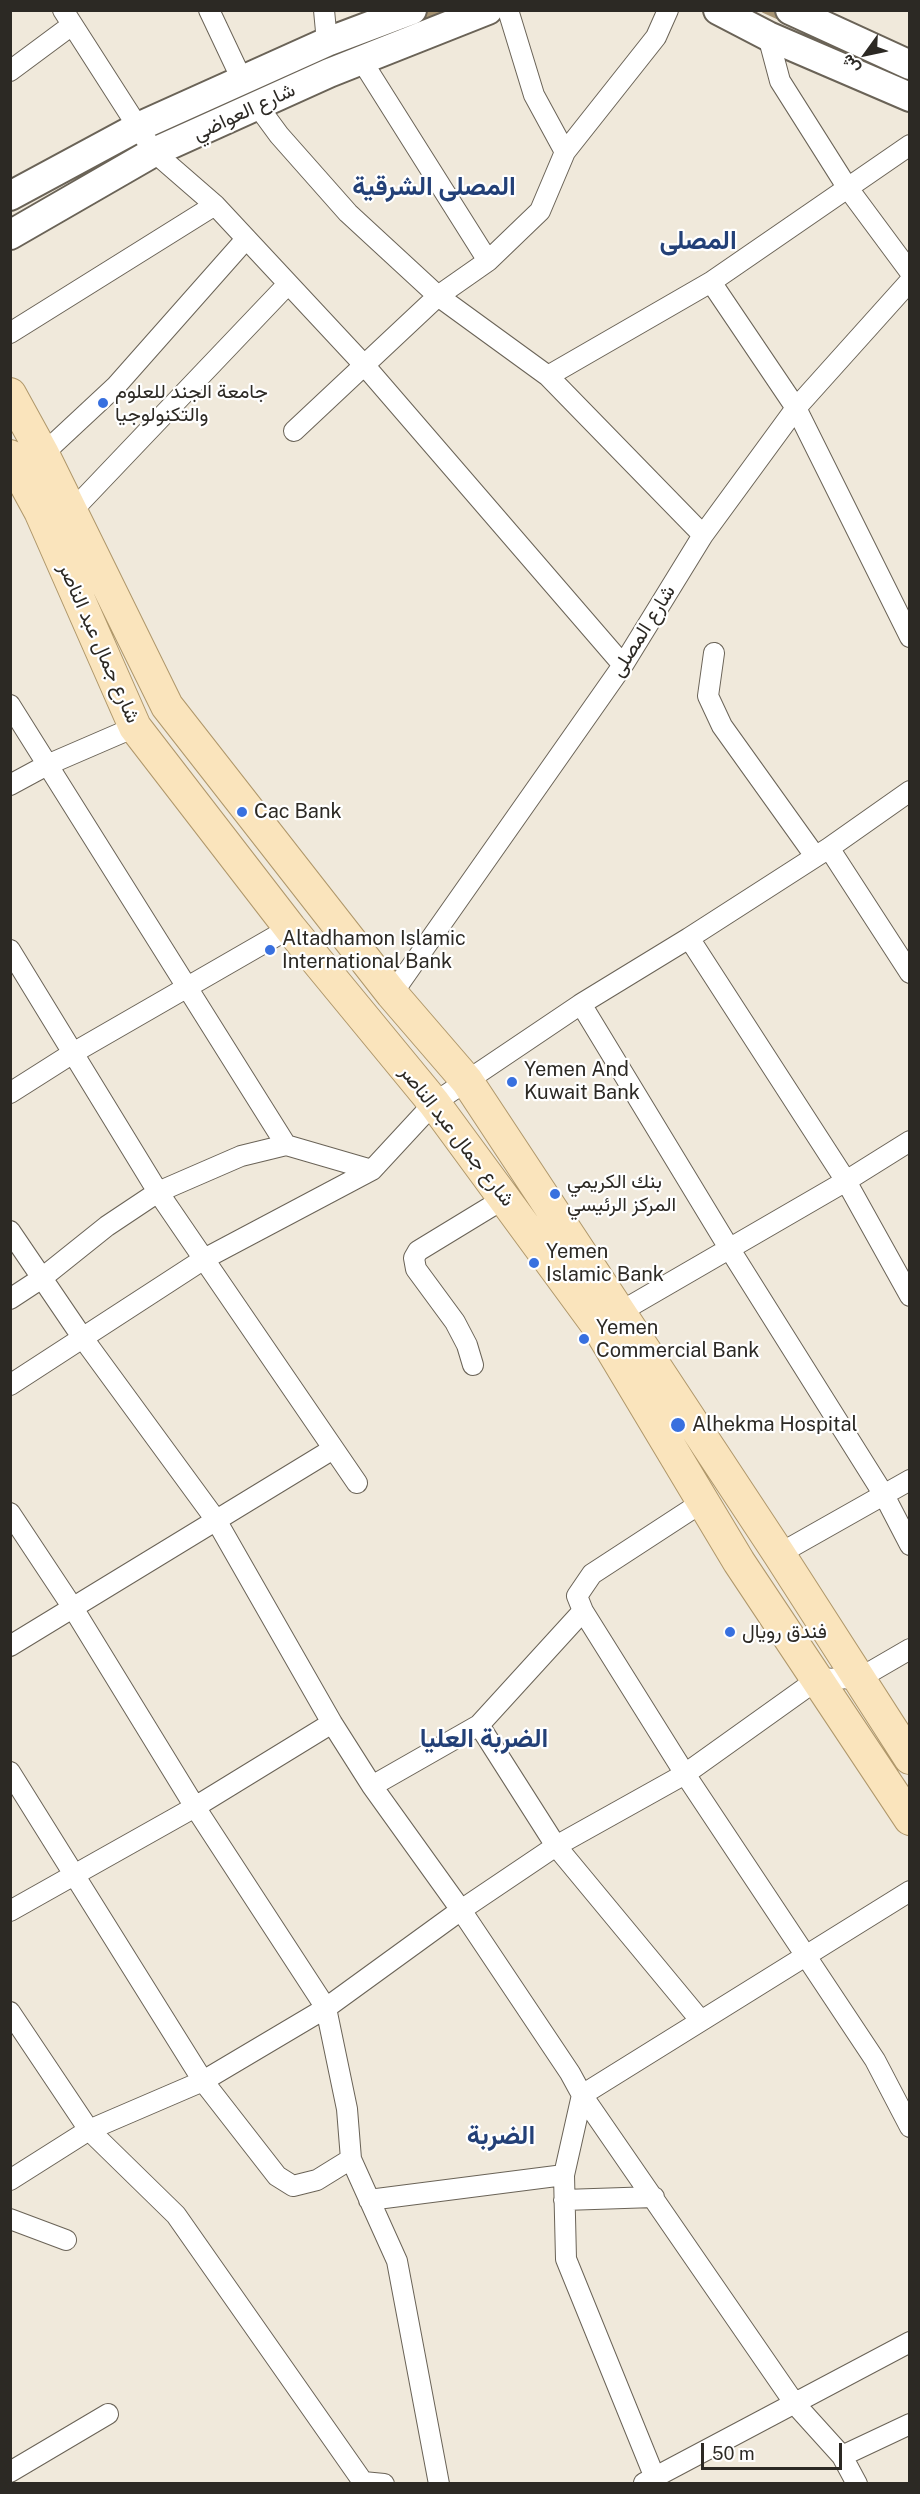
<!DOCTYPE html>
<meta charset="utf-8">
<style>
body{margin:0}
#map{position:relative;width:920px;height:2494px;overflow:hidden;background:#f0e9db;font-family:"Public Sans",Vazirmatn,sans-serif}
canvas{display:block}
.frame{position:absolute;inset:0;border:12px solid #2c2924;pointer-events:none}
.north{position:absolute;left:836px;top:24px;width:60px;height:60px;-webkit-text-stroke:4px #fff;paint-order:stroke;rotate:237deg;font-size:16px;font-weight:700;line-height:24px;text-align:center;color:#2c2924}
.north::after{content:'';display:block;margin:auto;width:21px;height:27px;background:#2c2924;clip-path:polygon(50% 0,100% 100%,50% 72%,0 100%)}
.scale{position:absolute;left:701px;top:2443px;width:141px;height:27px;box-sizing:border-box;border:3px solid #2c2924;border-top:0;padding-left:8px;font-size:18px;line-height:21px;white-space:nowrap;color:#2c2924;-webkit-text-stroke:4px #fff;paint-order:stroke}
</style>
<div id="map">
<canvas width="920" height="2494"></canvas>
<div class="frame"></div>
<div class="north">ش</div>
<div class="scale">50 m</div>
</div>
<script>
const context = document.querySelector('canvas').getContext('2d');
context.lineJoin = 'round';
const shape = rows => new Path2D(rows.map(r => 'M' + r).join(''));
function strokePath(path, color, width, dash) { context.strokeStyle = color; context.lineWidth = width; context.lineCap = dash ? 'butt' : 'round'; context.setLineDash(dash || []); context.stroke(path); }
function write(font, color, halo, rows, align = 'center') {
  context.font = font + ' "Public Sans",Vazirmatn,sans-serif'; context.lineWidth = 4.5; context.setLineDash([]); context.textBaseline = 'middle'; context.strokeStyle = halo; context.fillStyle = color; for (const [text, x, y, turn = 0] of rows) {
    context.save(); context.translate(x, y); context.rotate((+turn || 0) * Math.PI / 180); context.textAlign = isNaN(turn) ? turn : align; if (halo) context.strokeText(text, 0, 0); context.fillText(text, 0, 0); context.restore();
  }
}
strokePath(shape([
 [764,10,784,19],
 [417,20,439,10]
]), '#a79473', 6);
const street = shape([
 [63,10,154,152,215,205,365,366,623,665],
 [209,10,243,82],
 [324,10,327,42],
 [508,10,534,95,565,152],
 [768,36,780,81,847,187,910,272],
 [362,61,488,261],
 [10,71,72,25],
 [257,105,279,135,348,213,438,296,548,376,703,535],
 [711,282,796,408,910,637],
 [10,333,215,205],
 [548,376,711,282,910,145],
 [294,431,438,296,488,261,540,211,565,152,656,37,668,10],
 [43,454,116,386,246,239],
 [70,513,288,284],
 [714,653,708,696,722,726,815,856],
 [10,705,286,1145],
 [10,785,47,765,135,727],
 [829,848,910,973],
 [689,938,846,1181,910,1296],
 [10,950,158,1192,357,1483],
 [392,994,623,665,703,535,796,408,910,281],
 [581,1004,729,1248,884,1495,910,1545],
 [10,1093,73,1053,290,928],
 [10,1231,82,1337,216,1520,332,1723,372,1786,461,1910,570,2073,582,2095,795,2404,842,2456,857,2484],
 [10,1299,42,1278,107,1226,158,1192,241,1156,286,1145,372,1170],
 [620,1312,846,1181,910,1141],
 [473,1365,467,1345,455,1322,416,1269,414,1258,418,1251,505,1198],
 [10,1385,204,1259,372,1170,434,1103,581,1004,689,938,829,848,910,791],
 [704,1501,592,1574,577,1596,583,1611,685,1774,875,2060,910,2127],
 [10,1513,73,1608,195,1807,326,2008,347,2109,351,2159,397,2261,439,2484],
 [779,1554,910,1480],
 [10,1646,333,1449],
 [479,1725,556,1846,701,2021],
 [10,1772,203,2081,277,2176,293,2186,317,2180,351,2159],
 [372,1786,479,1725,583,1611],
 [10,1911,195,1807,332,1723],
 [10,2012,89,2130,176,2215,363,2482,384,2484],
 [10,2180,89,2130,203,2081,326,2008,461,1910,556,1846,685,1774,818,1679,860,1678,910,1649],
 [369,2200,564,2175],
 [564,2200,654,2197],
 [10,2219,66,2240],
 [842,2456,910,2424],
 [10,2472,108,2414],
 [655,2478,566,2259,564,2175,582,2095,910,1891],
 [644,2483,910,2342]
]);
const secondary = shape([
 [718,10,768,36,910,97],
 [790,10,910,65],
 [10,196,138,127,327,42,412,10],
 [10,235,154,152,329,73,488,10]
]);
const primary = shape([
 [10,394,43,454,167,706,392,994,467,1081,779,1554,910,1758],
 [10,456,40,511,135,727,290,928,434,1103,597,1325,739,1562,910,1819]
]);
strokePath(street, '#6a6357', 22);
strokePath(secondary, '#6a6357', 32);
strokePath(primary, '#af976a', 34);
strokePath(street, '#fff', 20);
strokePath(secondary, '#fff', 28);
strokePath(primary, '#fae4bc', 32);
for (const [x, y, r, color] of [
 [103,403,6,"#3870df"],
 [242,812,6,"#3870df"],
 [270,950,6,"#3870df"],
 [512,1082,6,"#3870df"],
 [555,1194,6,"#3870df"],
 [534,1263,6,"#3870df"],
 [584,1339,6,"#3870df"],
 [678,1425,8,"#3870df"],
 [730,1632,6,"#3870df"]
]) { const dot = new Path2D(); dot.arc(x, y, r, 0, 2 * Math.PI); context.fillStyle = color; context.fill(dot); strokePath(dot, '#fff', 2); }
write('20px', '#2c2924', '#fff', [
 ["شارع العواضي",244,112,-25],
 ["شارع المصلى",643,631,-58],
 ["شارع جمال عبد الناصر",99,643,66],
 ["شارع جمال عبد الناصر",457,1136,52]
]);
write('20px', '#2c2924', '#fff', [
 ["جامعة الجند للعلوم",115,392],
 ["والتكنولوجيا",115,415],
 ["Cac Bank",254,812],
 ["Altadhamon Islamic",282,939],
 ["International Bank",282,962],
 ["Yemen And",524,1070],
 ["Kuwait Bank",524,1093],
 ["بنك الكريمي",567,1182],
 ["المركز الرئيسي",567,1205],
 ["Yemen",546,1252],
 ["Islamic Bank",546,1275],
 ["Yemen",596,1328],
 ["Commercial Bank",596,1351],
 ["Alhekma Hospital",692,1425],
 ["فندق رويال",742,1632]
], 'left');
write('bold 26px', '#234077', '#fff', [
 ["المصلى الشرقية",434,187],
 ["المصلى",698,241],
 ["الضربة العليا",484,1739],
 ["الضربة",501,2136]
]);
</script>
